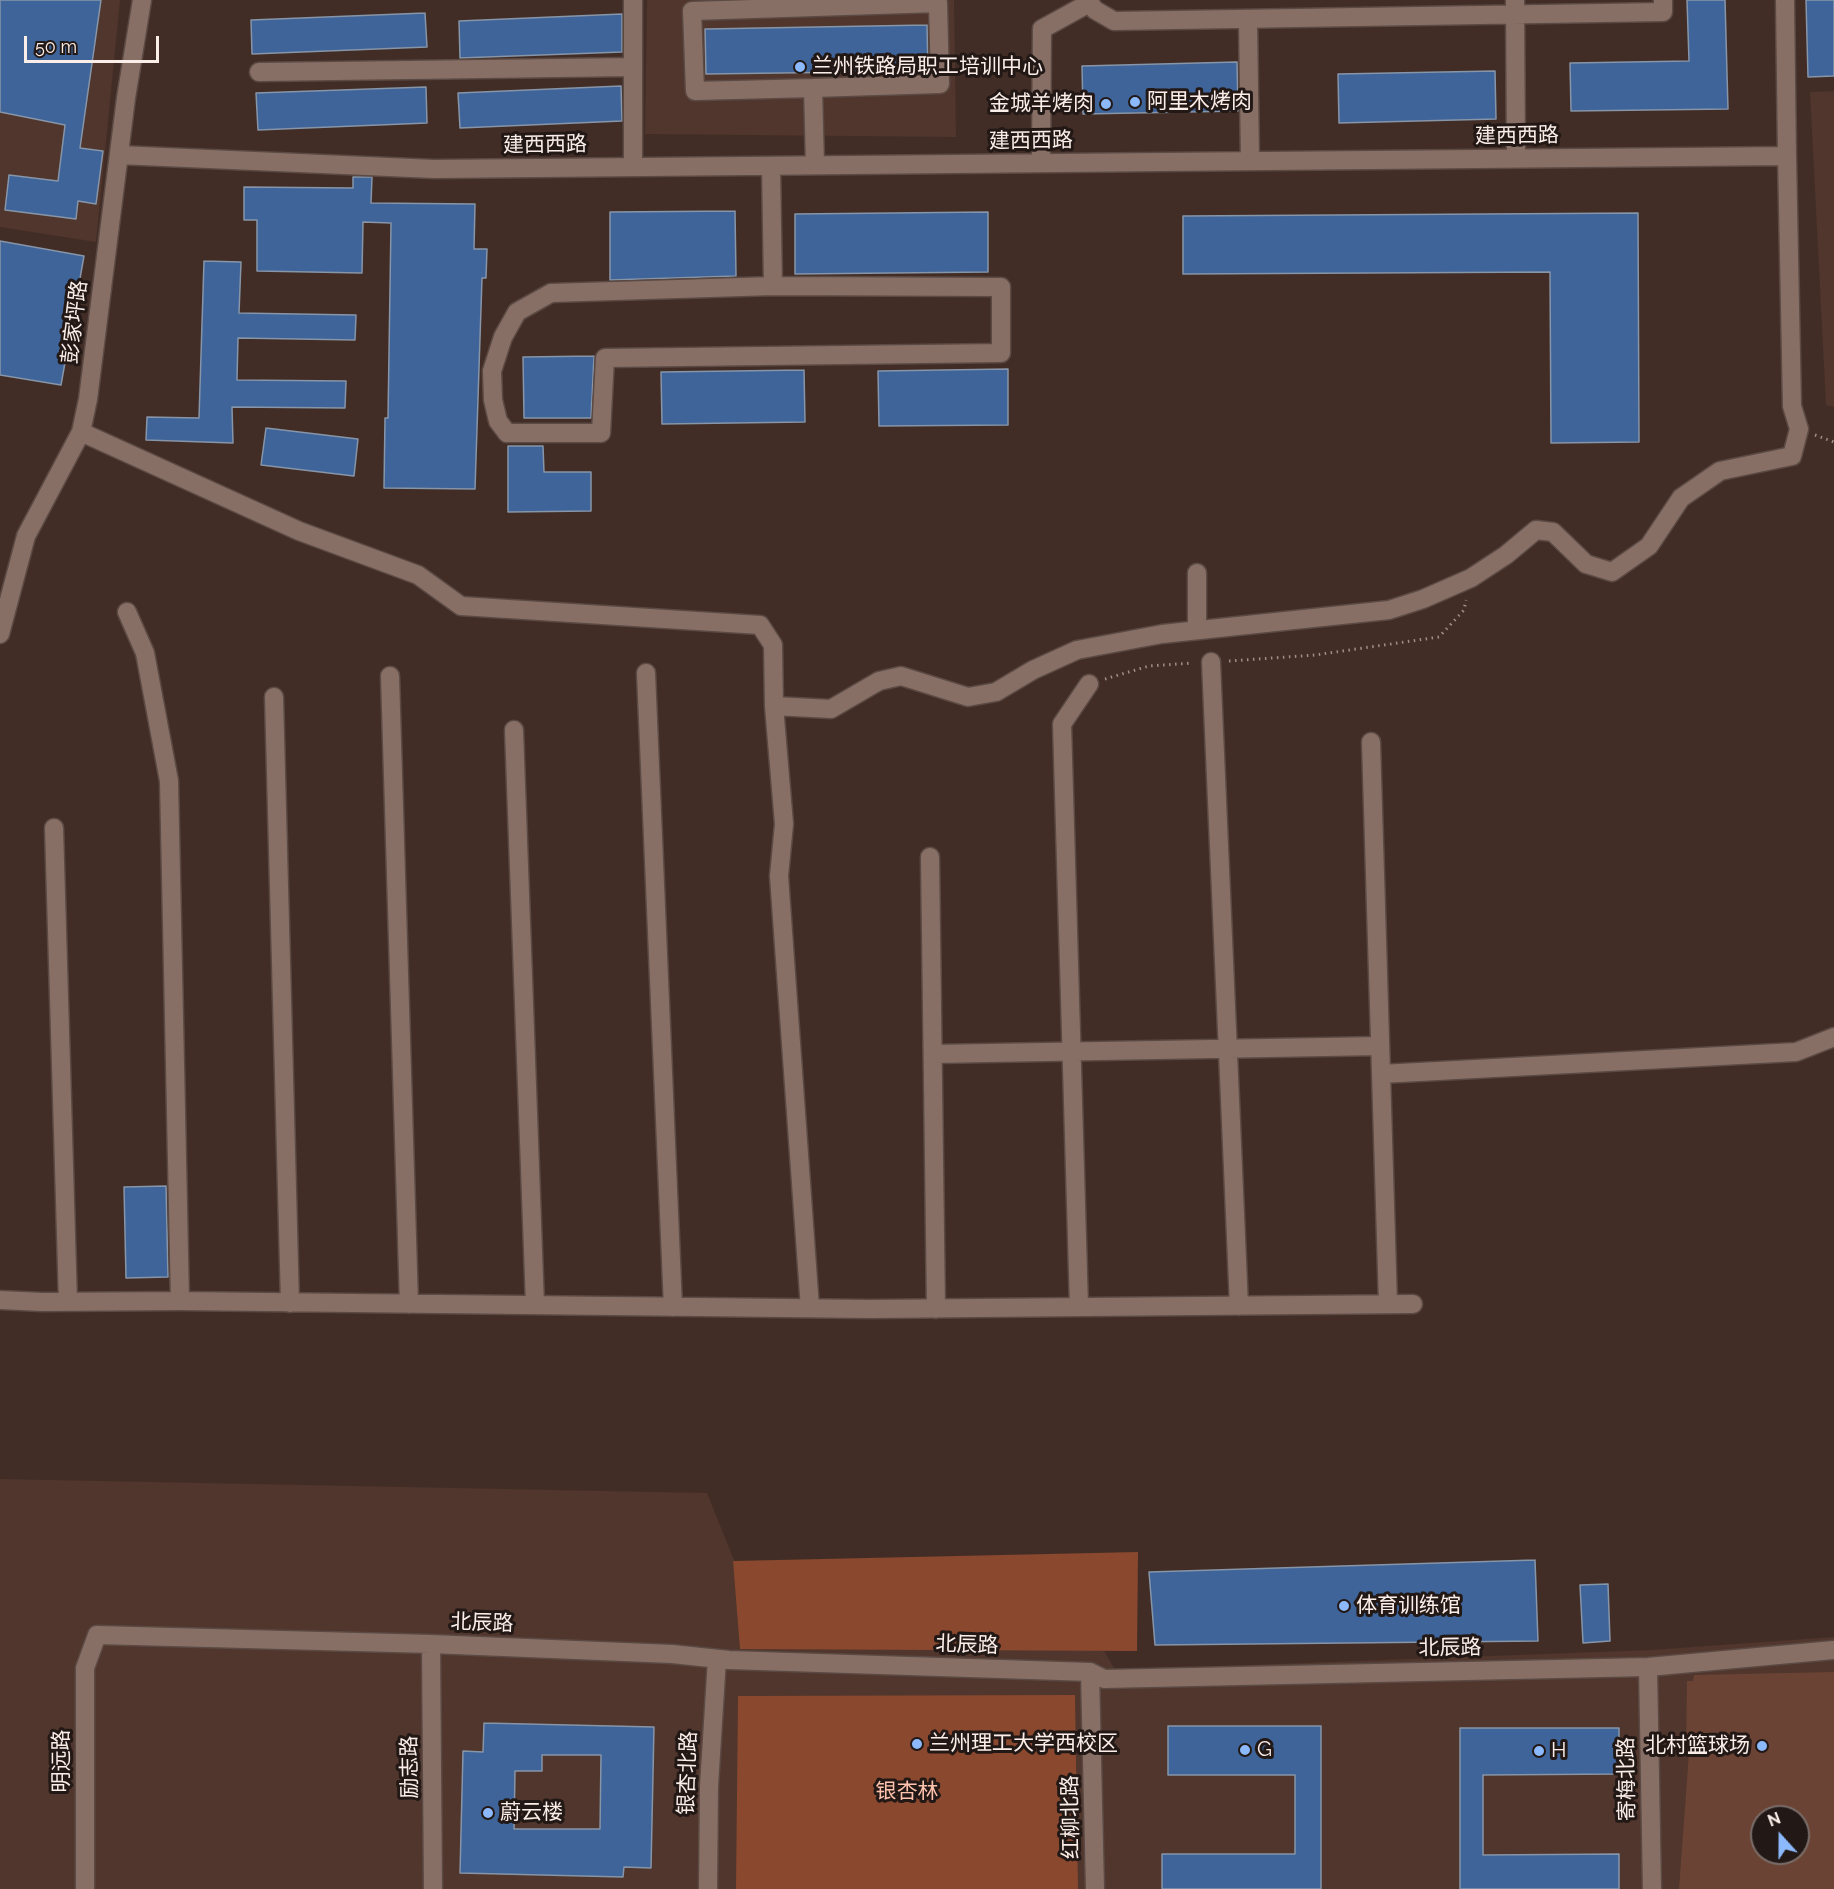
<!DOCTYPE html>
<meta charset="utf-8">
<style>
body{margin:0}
#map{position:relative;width:1834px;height:1889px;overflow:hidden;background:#422d26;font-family:Raleway,sans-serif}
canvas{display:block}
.north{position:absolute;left:1750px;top:1805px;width:60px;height:60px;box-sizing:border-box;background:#221815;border:2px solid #796d69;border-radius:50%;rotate:339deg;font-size:16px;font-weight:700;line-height:24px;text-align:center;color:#fbede8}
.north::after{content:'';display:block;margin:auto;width:21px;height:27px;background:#8cb9fc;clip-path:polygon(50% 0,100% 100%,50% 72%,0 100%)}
.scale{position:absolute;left:24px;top:36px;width:135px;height:27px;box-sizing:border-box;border:3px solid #fbede8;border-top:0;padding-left:8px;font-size:18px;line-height:21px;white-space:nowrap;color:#fbede8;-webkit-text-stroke:4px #221815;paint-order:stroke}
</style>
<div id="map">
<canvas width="1834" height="1889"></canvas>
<div class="north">N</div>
<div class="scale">50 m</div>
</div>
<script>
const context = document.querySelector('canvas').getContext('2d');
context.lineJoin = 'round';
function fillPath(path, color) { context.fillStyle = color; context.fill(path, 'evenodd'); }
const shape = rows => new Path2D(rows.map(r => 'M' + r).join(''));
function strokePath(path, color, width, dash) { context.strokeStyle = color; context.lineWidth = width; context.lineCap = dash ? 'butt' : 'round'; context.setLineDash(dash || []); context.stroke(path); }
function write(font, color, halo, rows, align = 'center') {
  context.font = font + ' Raleway,"Noto Sans SC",sans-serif'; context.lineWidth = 6; context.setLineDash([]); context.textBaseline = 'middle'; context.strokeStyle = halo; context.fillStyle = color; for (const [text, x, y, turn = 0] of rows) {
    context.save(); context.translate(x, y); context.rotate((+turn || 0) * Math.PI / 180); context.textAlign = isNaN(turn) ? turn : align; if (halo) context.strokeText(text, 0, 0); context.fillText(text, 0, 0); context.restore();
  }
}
fillPath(shape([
 [0,0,120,0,96,242,0,227],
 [647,0,954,0,956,137,645,134],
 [1834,91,1834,407,1826,405,1810,92],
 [0,1479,707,1493,734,1560,754,1639,1101,1645,1115,1670,1651,1650,1834,1637,1834,1889,0,1889],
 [1762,1817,1798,1817,1798,1853,1762,1853]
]), '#50362c');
fillPath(shape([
 [1834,1672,1834,1889,1679,1889,1689,1753,1686,1752,1687,1681,1693,1681,1694,1675],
 [1762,1817,1798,1817,1798,1853,1762,1853]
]), '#6b4335');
fillPath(shape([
 [1138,1552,1137,1651,740,1649,733,1561],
 [1075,1695,1078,1889,736,1889,738,1696]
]), '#8a482f');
const building = shape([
 [0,0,101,0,80,148,103,151,96,204,78,201,76,219,5,210,9,175,58,181,65,125,0,112,0,0],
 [1687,0,1725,0,1728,109,1571,111,1570,63,1689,61,1687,0],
 [1806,0,1834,0,1834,76,1808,77,1806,0],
 [425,13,427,47,252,54,251,20,425,13],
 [622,14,622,52,460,58,459,21,622,14],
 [927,25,928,71,706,74,705,29,927,25],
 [1237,62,1238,111,1083,114,1082,66,1237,62],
 [1495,71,1496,119,1339,123,1338,74,1495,71],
 [621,86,622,121,460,128,458,93,621,86],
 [426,87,427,123,258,130,256,93,426,87],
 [353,177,372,177,371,203,475,204,474,249,487,249,486,278,482,278,475,489,384,488,385,418,388,418,391,223,363,222,362,273,257,271,257,220,244,220,244,187,353,188,353,177],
 [735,211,736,276,610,280,610,212,735,211],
 [988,212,988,272,795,274,795,214,988,212],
 [1638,213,1639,442,1551,443,1550,272,1183,274,1183,216,1638,213],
 [0,241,84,256,61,385,0,375,0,241],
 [204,261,241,262,239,313,356,315,355,340,238,338,237,380,346,381,345,408,232,407,233,443,146,440,147,417,199,418,204,261],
 [594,356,591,418,524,418,523,357,594,356],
 [1008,369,1008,425,879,426,878,371,1008,369],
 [804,370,805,422,662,424,661,372,804,370],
 [266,428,358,439,354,476,261,465,266,428],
 [508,446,543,446,544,472,591,472,591,511,508,512,508,446],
 [166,1186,168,1277,126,1278,124,1187,166,1186],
 [1535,1560,1538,1641,1155,1645,1149,1572,1535,1560],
 [1608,1584,1610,1641,1583,1643,1580,1585,1608,1584],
 [484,1723,654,1727,651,1868,624,1867,623,1877,460,1873,463,1751,483,1752,484,1723],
 [542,1755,601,1755,600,1829,514,1829,515,1771,542,1771,542,1755],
 [1168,1726,1321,1726,1321,1889,1162,1889,1162,1854,1295,1854,1295,1775,1168,1775,1168,1726],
 [1460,1728,1619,1728,1619,1774,1483,1775,1483,1855,1619,1854,1619,1889,1460,1889,1460,1728]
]);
fillPath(building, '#3f649a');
strokePath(building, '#8795a8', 1.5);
const minor = shape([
 [633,0,633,167],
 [1087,0,1095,10,1114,21,1663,12,1663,0],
 [1515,0,1516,158],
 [1248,19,1250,161],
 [259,72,633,67],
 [813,88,940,84,938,3,692,11,695,91,813,88,815,165],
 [119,155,434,169,1787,156,1785,0],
 [1041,163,1042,29,1089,3],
 [771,166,773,286,551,293,517,312,503,337,492,371,493,400,498,421,507,433,601,433,605,358,1001,353,1001,287,773,286],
 [81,432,299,531,418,575,461,606,760,625,773,645,774,706,784,824,779,876,810,1308],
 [127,612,145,653,169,781,180,1301],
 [1197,630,1197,573],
 [0,634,26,536,81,432,88,399,126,98,142,0],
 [1211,662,1239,1306],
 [646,673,673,1307],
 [390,676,409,1304],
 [274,697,290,1303],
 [774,706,831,709,879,681,901,676,968,697,996,692,1033,670,1077,650,1162,634,1389,610,1423,599,1471,578,1506,555,1536,530,1553,532,1586,564,1612,572,1649,546,1681,498,1720,471,1792,456,1799,429,1792,406,1787,156],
 [514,730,535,1305],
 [1371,742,1388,1304],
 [54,828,68,1302],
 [930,857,936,1309],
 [933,1054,1380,1046],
 [1381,1074,1796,1052,1834,1037],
 [0,1300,42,1302,180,1301,870,1309,1413,1304],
 [1079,1307,1062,724,1089,684],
 [431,1644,433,1889],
 [1648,1667,1652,1889],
 [1090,1672,1095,1889],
 [85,1889,85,1668,97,1635,431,1644,672,1654,729,1660,1090,1672,1104,1679,1648,1667,1834,1650],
 [708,1889,709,1786,717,1659]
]);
strokePath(minor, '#5b4943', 21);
strokePath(shape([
 [1815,435,1834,442],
 [1229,661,1315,655,1439,637,1464,610,1466,600],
 [1105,679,1149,666,1193,663]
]), '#9f8d87', 3, [1.5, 4.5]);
strokePath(minor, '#876f66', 18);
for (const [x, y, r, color] of [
 [800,67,6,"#8cb9fc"],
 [1135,102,6,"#8cb9fc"],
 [1106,104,6,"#8cb9fc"],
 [1344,1606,6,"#8cb9fc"],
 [917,1744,6,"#8cb9fc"],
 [1762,1746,6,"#8cb9fc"],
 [1245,1750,6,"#8cb9fc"],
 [1539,1751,6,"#8cb9fc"],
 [488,1813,6,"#8cb9fc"]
]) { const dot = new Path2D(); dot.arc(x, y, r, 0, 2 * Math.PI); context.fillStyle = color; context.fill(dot); strokePath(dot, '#221815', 2); }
write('21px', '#fbede8', '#221815', [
 ["兰州铁路局职工培训中心",812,67],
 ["阿里木烤肉",1147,102],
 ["金城羊烤肉",1094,104,"right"],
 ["体育训练馆",1356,1606],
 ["兰州理工大学西校区",929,1744],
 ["北村篮球场",1750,1746,"right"],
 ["G",1257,1750],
 ["H",1551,1751],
 ["蔚云楼",500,1813]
], 'left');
write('21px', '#fbede8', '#221815', [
 ["建西西路",1517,136,-1],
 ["建西西路",1031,141,-1],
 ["建西西路",545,145,-1],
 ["彭家坪路",75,322,-83],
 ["北辰路",482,1623,2],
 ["北辰路",967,1645,2],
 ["北辰路",1450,1648,-1],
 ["明远路",62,1761,-90],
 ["励志路",410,1767,-91],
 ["银杏北路",688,1773,-88],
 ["寄梅北路",1627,1779,-91],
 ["红柳北路",1071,1817,-91]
]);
write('21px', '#ffc2ad', '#221815', [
 ["银杏林",907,1792]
]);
</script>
